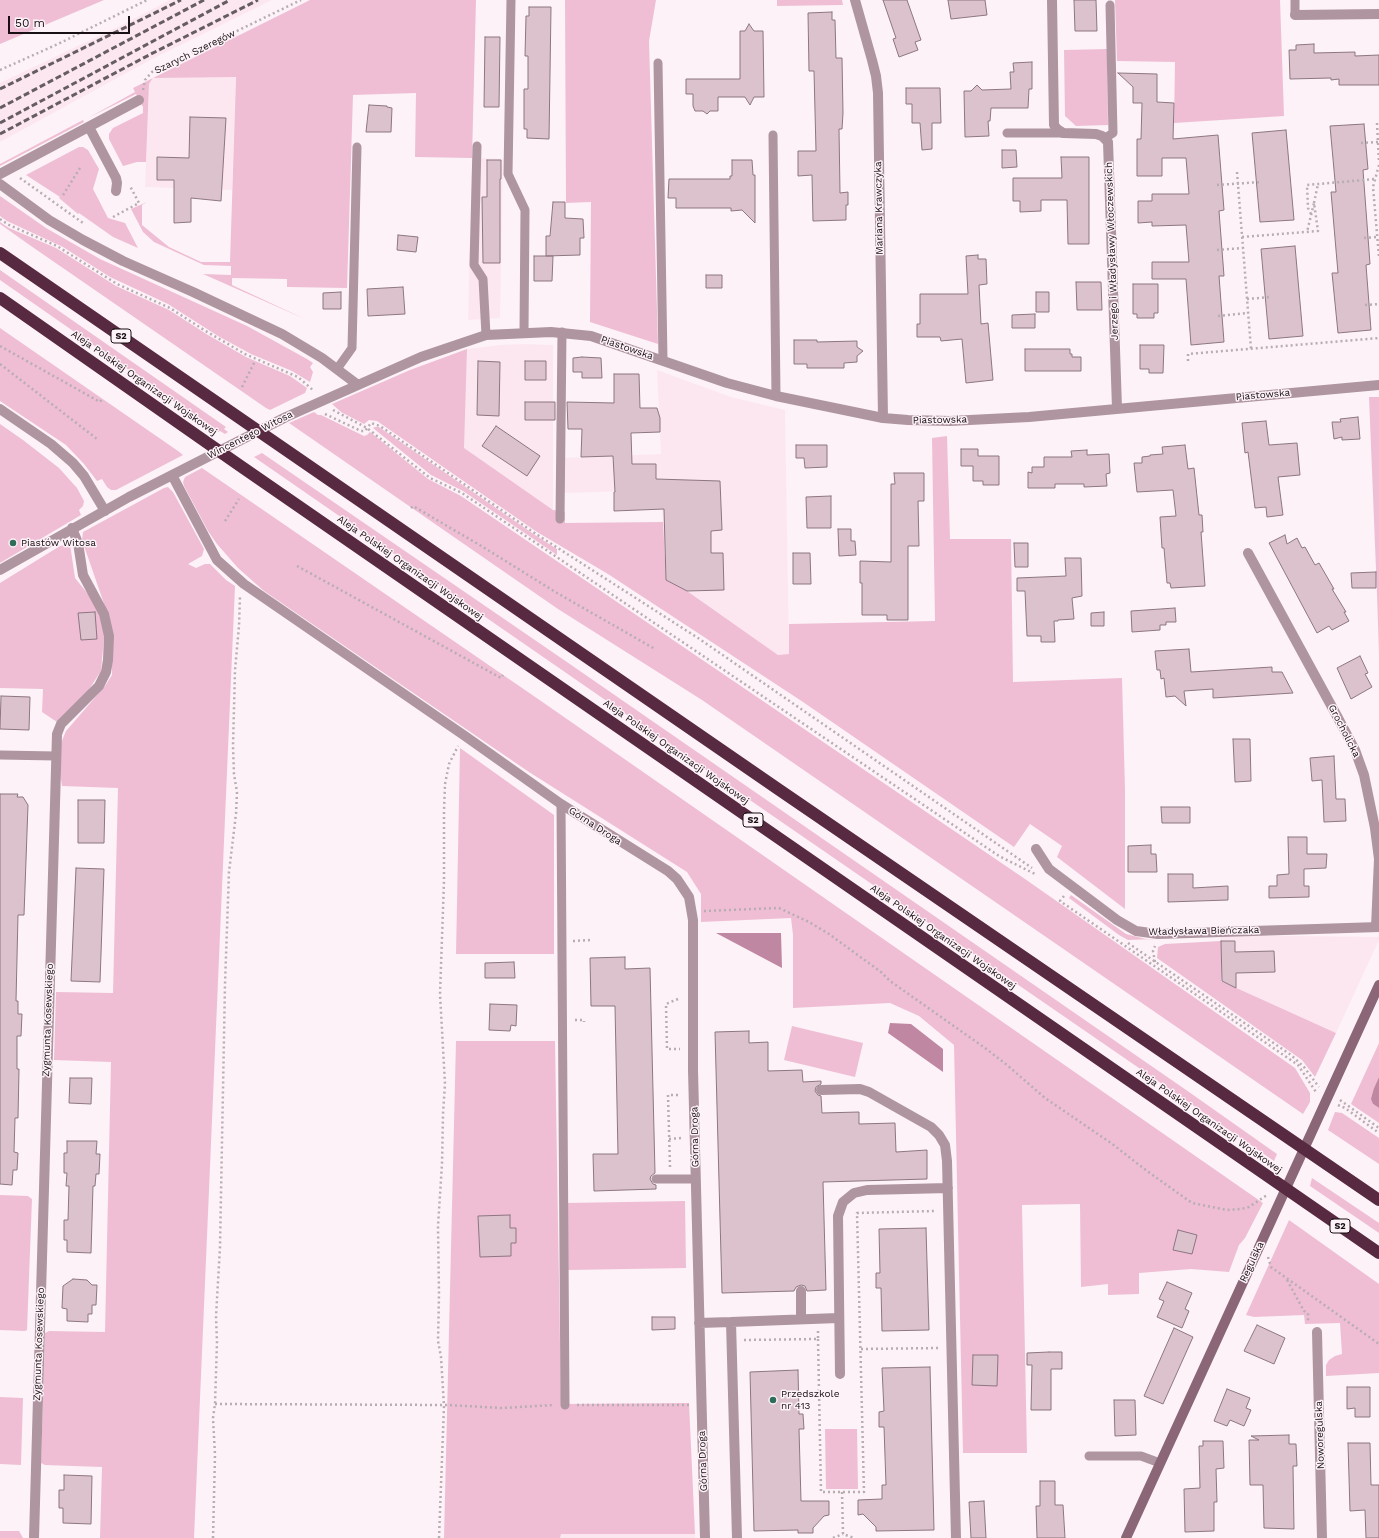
<!DOCTYPE html>
<meta charset="utf-8">
<style>
body{margin:0}
#map{position:relative;width:1379px;height:1538px;overflow:hidden;background:#fdf2f7;font-family:"Work Sans",sans-serif}
canvas{display:block}
.scale{position:absolute;left:8px;top:16px;width:122px;height:18px;box-sizing:border-box;border:2px solid #170f13;border-top:0;padding-left:5px;font-size:12px;line-height:14px;white-space:nowrap;color:#170f13;-webkit-text-stroke:3px #fdf2f7;paint-order:stroke}
</style>
<div id="map">
<canvas width="1379" height="1538"></canvas>
<div class="scale">50 m</div>
</div>
<script>
const context = document.querySelector('canvas').getContext('2d');
context.lineJoin = 'round';
function fillPath(path, color) { context.fillStyle = color; context.fill(path, 'evenodd'); }
const shape = rows => new Path2D(rows.map(r => 'M' + r).join(''));
function strokePath(path, color, width, dash) { context.strokeStyle = color; context.lineWidth = width; context.lineCap = dash ? 'butt' : 'round'; context.setLineDash(dash || []); context.stroke(path); }
function write(font, color, halo, rows, align = 'center') {
  context.font = font + ' "Work Sans",sans-serif'; context.lineWidth = 3; context.setLineDash([]); context.textBaseline = 'middle'; context.strokeStyle = halo; context.fillStyle = color; for (const [text, x, y, turn = 0] of rows) {
    context.save(); context.translate(x, y); context.rotate((+turn || 0) * Math.PI / 180); context.textAlign = isNaN(turn) ? turn : align; if (halo) context.strokeText(text, 0, 0); context.fillText(text, 0, 0); context.restore();
  }
}
fillPath(shape([
 [170,0,272,0,152,59,0,142,0,83,124,24],
 [237,35,232,190,145,187,149,84,153,78],
 [472,158,503,159,500,318,468,320],
 [525,344,553,345,553,510,463,448,467,349,500,345],
 [657,370,731,397,785,410,789,654,778,655,687,591,666,580,662,508,623,491,564,493,563,458,661,454],
 [1219,935,1379,937,1379,940,1336,1033,1221,981,1221,941],
 [560,1534,695,1534,695,1538,560,1538]
]), '#fce7f0');
fillPath(shape([
 [0,0,104,0,0,44],
 [310,0,476,0,472,158,415,157,416,93,353,95,347,288,287,287,287,279,232,278,232,285,305,319,203,274,231,275,231,266,204,265,154,242,143,232,131,209,147,202,142,205,142,225,169,247,201,262,230,262,236,77,153,78,149,84,146,162,137,162,123,166,109,139,109,134,113,128,143,113,143,107,136,94,88,118,135,92,133,88],
 [565,0,656,0,649,41,658,344,590,322,591,202,566,203],
 [777,0,842,0,843,5,777,6],
 [1115,0,1280,0,1284,116,1174,123,1175,62,1117,61],
 [1107,49,1108,125,1076,126,1065,116,1064,50],
 [83,120,84,122,0,166,0,164],
 [79,147,83,147,88,150,99,169,93,189,108,218,125,223,138,248,113,237,79,213,78,214,59,198,60,197,26,175],
 [0,196,46,228,100,259,247,326,307,359,313,363,310,367,313,372,310,382,292,371,251,354,218,336,168,304,110,277,63,247,7,221,0,216],
 [0,222,9,228,56,248,116,286,169,310,208,335,246,357,290,376,307,388,305,393,270,410,266,408,31,246,0,224],
 [0,270,226,427,224,429,228,432,225,434,220,431,218,432,0,280],
 [0,328,178,451,183,455,116,490,111,490,107,487,102,479,97,481,84,464,66,445,0,401],
 [467,349,464,448,553,510,565,512,565,523,663,522,666,580,687,591,778,655,789,654,789,624,935,621,932,438,947,436,950,539,1011,539,1013,682,1122,678,1125,790,1125,909,1057,857,1062,846,1030,824,1014,847,803,702,608,574,537,532,377,421,369,420,364,424,341,412,332,404,410,370],
 [1369,397,1379,397,1379,654,1377,594],
 [314,412,318,415,321,415,364,436,367,435,370,432,374,435,428,479,461,496,1025,879,1295,1068,1310,1093,1310,1102,1303,1114,702,700,558,609,289,423],
 [0,424,23,440,59,468,77,488,84,501,83,506,79,510,81,515,0,563],
 [375,427,379,427,535,535,557,549,557,555,463,491,431,475,373,428],
 [262,453,564,660,1189,1092,1277,1154,1274,1161,786,825,254,457],
 [202,468,541,701,1263,1203,1245,1238,1239,1245,1229,1272,1191,1269,1139,1273,1139,1294,1108,1295,1108,1284,1081,1287,1080,1204,1022,1205,1027,1453,963,1453,954,1045,919,1016,890,1003,793,1008,793,935,791,918,701,922,701,894,687,872,529,772,264,591,238,568,217,544,208,531,184,486,183,482,185,477],
 [168,487,173,492,204,549,202,556,188,564,196,568,205,564,210,564,226,580,235,586,194,1538,100,1538,102,1467,45,1465,41,1463,45,1333,49,1331,105,1332,111,1062,54,1060,56,992,113,993,118,788,62,786,59,766,61,743,66,731,105,686,112,675,111,624,82,540,83,532,164,488],
 [70,544,75,578,88,594,99,610,104,627,104,637,101,671,88,691,57,722,42,712,43,689,0,688,0,583,60,546],
 [460,748,554,815,554,954,456,954],
 [1071,895,1126,934,1146,939,1156,939,1128,940,1119,935,1069,898],
 [1221,941,1221,981,1336,1033,1315,1077,1302,1060,1157,958,1158,947,1165,944],
 [792,1026,863,1043,855,1077,784,1060],
 [456,1041,555,1041,561,1404,689,1403,695,1534,561,1534,560,1538,444,1538],
 [1379,1043,1379,1077,1374,1088,1373,1104,1379,1108,1379,1123,1351,1104],
 [1335,1112,1342,1113,1379,1138,1379,1164,1328,1130],
 [1312,1178,1379,1223,1379,1233,1310,1186],
 [0,1195,28,1196,32,1199,27,1330,25,1331,0,1330],
 [685,1201,686,1268,568,1270,566,1203],
 [1289,1220,1379,1284,1379,1373,1326,1376,1326,1365,1329,1360,1335,1356,1342,1354,1340,1323,1305,1324,1304,1315,1254,1317,1246,1315],
 [0,1397,23,1398,21,1465,0,1464],
 [825,1429,857,1429,858,1489,826,1489],
 [0,1531,19,1531,23,1538,0,1538]
]), '#efbed4');
fillPath(shape([
 [716,933,781,933,782,968],
 [890,1023,911,1024,943,1049,943,1072,888,1033],
 [1379,1077,1379,1108,1373,1104,1371,1099,1374,1088]
]), '#bf87a2');
const building = shape([
 [883,0,907,0,921,40,915,42,918,50,899,57,893,39,896,38,883,0],
 [948,0,985,0,987,15,951,19,948,0],
 [1074,0,1096,0,1097,31,1075,31,1074,0],
 [529,7,551,7,549,139,527,138,527,129,524,129,524,89,528,89,528,56,525,56,526,16,529,16,529,7],
 [832,12,832,20,835,20,836,58,842,58,843,113,842,129,839,129,840,193,848,192,848,205,846,205,846,220,813,221,812,175,798,176,798,151,816,151,814,71,809,71,808,13,832,12],
 [749,24,754,31,763,31,764,97,754,97,750,105,745,97,718,97,718,111,710,111,707,114,703,111,695,111,693,106,693,94,686,94,686,79,740,79,740,31,745,31,749,24],
 [485,37,500,37,499,107,484,107,485,37],
 [1314,44,1314,53,1355,52,1355,56,1379,55,1379,85,1339,85,1339,79,1331,80,1331,78,1290,79,1289,50,1296,50,1296,45,1314,44],
 [1032,62,1032,89,1029,89,1028,108,991,108,990,121,988,121,989,136,965,137,964,91,971,91,977,85,982,90,1011,89,1010,72,1014,72,1013,63,1032,62],
 [1118,73,1157,74,1157,102,1174,103,1173,139,1218,135,1224,210,1219,211,1224,276,1219,276,1224,342,1191,345,1186,279,1152,279,1152,262,1189,262,1186,225,1152,226,1152,222,1138,223,1138,201,1152,201,1152,194,1189,194,1186,158,1162,158,1162,176,1137,176,1137,139,1141,139,1142,103,1133,103,1133,87,1118,73],
 [906,88,940,88,941,123,932,123,932,149,922,150,920,123,912,123,912,104,906,104,906,88],
 [369,105,387,106,387,107,392,108,391,132,366,132,369,105],
 [190,117,226,118,221,201,191,198,191,222,174,223,174,180,157,180,157,157,189,158,190,117],
 [1364,124,1368,169,1363,170,1370,264,1366,265,1371,330,1338,333,1332,273,1338,273,1331,192,1336,192,1330,126,1364,124],
 [1286,130,1294,220,1260,222,1252,133,1286,130],
 [1002,150,1016,150,1017,167,1002,168,1002,150],
 [1061,157,1089,157,1089,244,1068,244,1067,200,1041,200,1041,211,1020,212,1020,201,1013,201,1013,178,1062,178,1061,157],
 [487,160,501,160,501,179,500,179,500,263,483,263,482,197,487,197,487,160],
 [732,160,752,160,753,175,755,175,755,223,742,210,731,211,731,208,676,208,676,198,668,198,669,179,730,179,730,176,732,176,732,160],
 [553,202,565,202,565,218,583,219,584,238,580,238,580,255,546,256,546,236,550,236,553,202],
 [398,235,418,237,416,252,397,250,398,235],
 [1295,246,1303,336,1269,339,1261,249,1295,246],
 [978,255,978,259,986,259,987,284,979,285,981,324,988,323,993,380,966,383,962,339,941,341,940,337,917,337,917,324,920,324,920,294,968,294,966,256,978,255],
 [534,256,553,256,552,281,534,281,534,256],
 [706,275,722,275,722,288,706,288,706,275],
 [1076,282,1101,282,1102,310,1077,310,1076,282],
 [1133,284,1158,284,1158,313,1154,313,1154,318,1137,318,1137,314,1133,314,1133,284],
 [403,287,405,314,368,316,367,289,403,287],
 [341,292,341,309,323,309,323,293,341,292],
 [1036,292,1049,292,1049,312,1036,312,1036,292],
 [1035,314,1035,328,1012,328,1012,315,1035,314],
 [794,340,817,340,817,342,857,341,857,347,863,351,857,356,857,362,844,363,844,368,807,368,807,364,794,364,794,340],
 [1140,345,1164,345,1163,373,1149,373,1149,369,1140,369,1140,345],
 [1025,349,1070,349,1070,354,1072,354,1072,357,1081,357,1081,371,1025,371,1025,349],
 [582,357,601,358,602,378,582,378,582,372,573,372,573,358,582,357],
 [478,361,500,362,499,416,477,415,478,361],
 [525,361,546,361,546,380,525,380,525,361],
 [614,374,639,374,640,408,657,408,660,418,660,432,631,433,632,464,656,464,656,479,720,481,722,530,711,531,711,553,723,553,724,590,687,591,666,580,664,509,614,511,614,492,615,492,613,456,581,457,582,429,568,429,567,402,614,403,614,374],
 [525,402,555,402,555,420,525,420,525,402],
 [1358,417,1360,439,1342,440,1342,437,1334,439,1332,422,1341,422,1340,419,1358,417],
 [1266,421,1269,445,1297,443,1300,475,1278,477,1283,515,1267,517,1266,507,1255,508,1248,452,1245,453,1242,423,1266,421],
 [496,426,540,456,527,476,482,446,496,426],
 [796,445,827,445,827,467,805,468,804,458,796,458,796,445],
 [1185,445,1188,469,1194,468,1199,515,1202,515,1203,532,1201,532,1205,586,1171,588,1170,583,1167,583,1164,548,1162,548,1160,517,1176,516,1173,490,1137,492,1134,463,1142,463,1142,457,1150,456,1150,455,1163,454,1162,447,1185,445],
 [961,449,978,449,978,456,999,456,999,485,983,485,983,481,973,481,973,466,961,466,961,449],
 [1087,450,1087,455,1109,454,1110,473,1106,474,1107,486,1084,487,1084,484,1055,484,1055,488,1028,488,1028,472,1032,473,1032,467,1044,467,1044,457,1072,457,1071,451,1087,450],
 [894,473,924,473,924,501,918,501,919,546,908,546,908,620,887,620,887,615,862,615,862,583,860,583,860,561,891,562,891,484,895,484,894,473],
 [831,496,831,528,807,528,806,497,831,496],
 [838,529,851,529,851,541,855,541,856,555,839,556,838,529],
 [1285,535,1287,544,1297,538,1302,548,1305,547,1315,565,1319,563,1334,589,1332,589,1346,612,1344,612,1349,621,1332,630,1329,626,1317,633,1269,543,1285,535],
 [1014,543,1028,543,1028,567,1015,567,1014,543],
 [793,553,810,553,811,584,793,584,793,553],
 [1065,558,1081,558,1082,596,1072,598,1074,619,1058,620,1058,621,1054,621,1055,642,1041,642,1041,636,1027,636,1025,591,1017,591,1017,578,1066,576,1065,558],
 [1376,572,1376,588,1352,588,1351,573,1376,572],
 [1175,608,1176,622,1166,622,1166,625,1160,625,1160,630,1132,632,1131,611,1175,608],
 [95,612,97,639,81,640,78,613,95,612],
 [1104,612,1104,626,1091,626,1091,613,1104,612],
 [1189,649,1191,672,1272,667,1272,672,1282,672,1293,693,1213,698,1213,689,1184,691,1186,706,1175,696,1166,697,1164,678,1161,679,1160,670,1157,670,1155,651,1189,649],
 [1360,656,1368,673,1365,674,1372,687,1351,699,1337,668,1360,656],
 [1,696,30,697,29,730,0,729,1,696],
 [1233,739,1250,739,1251,781,1235,782,1233,739],
 [1334,756,1336,799,1345,799,1346,821,1324,822,1322,780,1312,781,1310,758,1334,756],
 [0,794,18,794,17,797,23,797,28,805,24,915,18,915,16,1001,18,1001,18,1014,22,1014,21,1036,17,1036,17,1069,19,1069,18,1118,15,1118,14,1152,18,1153,17,1170,13,1170,12,1185,0,1184,0,794],
 [78,800,105,800,104,843,78,843,78,800],
 [1161,807,1190,807,1190,823,1162,823,1161,807],
 [1288,837,1307,837,1307,854,1327,854,1326,868,1304,869,1304,886,1309,886,1309,897,1269,898,1269,886,1277,886,1277,875,1289,874,1288,837],
 [1151,845,1151,854,1156,854,1157,872,1128,872,1128,846,1151,845],
 [76,868,104,869,100,982,71,981,76,868],
 [1168,874,1193,874,1193,888,1228,886,1228,900,1168,902,1168,874],
 [1221,941,1235,941,1235,952,1274,951,1275,972,1236,973,1236,988,1222,981,1221,941],
 [625,957,625,969,650,968,655,1173,651,1176,650,1179,653,1184,656,1185,656,1189,594,1191,593,1154,618,1154,615,1006,591,1006,590,958,625,957],
 [514,962,515,978,485,978,485,963,514,962],
 [490,1004,517,1005,516,1026,511,1025,510,1031,489,1030,490,1004],
 [749,1031,749,1043,768,1042,768,1071,802,1070,803,1082,821,1081,821,1084,816,1087,815,1091,818,1095,821,1096,822,1113,859,1112,859,1124,895,1123,896,1152,927,1150,927,1179,823,1182,826,1290,807,1291,805,1286,801,1285,796,1287,794,1291,722,1293,715,1032,749,1031],
 [70,1078,92,1078,91,1104,69,1103,70,1078],
 [67,1141,97,1141,96,1154,100,1154,99,1174,96,1174,95,1186,93,1186,91,1253,67,1252,67,1240,64,1240,64,1220,68,1220,69,1186,66,1186,67,1173,64,1173,64,1153,67,1153,67,1141],
 [510,1215,510,1228,516,1228,516,1243,511,1243,511,1256,480,1257,478,1216,510,1215],
 [926,1228,929,1330,882,1331,881,1288,876,1288,876,1273,880,1273,879,1229,926,1228],
 [1178,1230,1197,1235,1192,1254,1173,1250,1178,1230],
 [73,1279,87,1280,92,1285,97,1285,96,1305,92,1305,92,1314,88,1314,88,1322,67,1321,67,1309,62,1308,63,1286,73,1279],
 [1167,1282,1192,1293,1185,1309,1189,1311,1182,1328,1157,1317,1164,1301,1159,1299,1167,1282],
 [652,1317,675,1317,675,1329,652,1330,652,1317],
 [1257,1325,1285,1338,1274,1364,1244,1351,1257,1325],
 [1174,1328,1193,1337,1163,1404,1144,1396,1174,1328],
 [1049,1352,1062,1352,1062,1369,1051,1369,1051,1410,1031,1410,1032,1365,1027,1365,1027,1353,1049,1352],
 [973,1355,998,1355,997,1386,972,1385,973,1355],
 [930,1367,934,1530,876,1531,876,1527,863,1514,858,1515,858,1500,882,1499,882,1485,886,1485,884,1427,879,1427,879,1412,884,1411,882,1368,930,1367],
 [798,1370,799,1414,803,1414,804,1429,799,1429,801,1501,829,1501,829,1515,824,1516,813,1528,813,1533,798,1533,798,1530,754,1531,750,1372,798,1370],
 [1347,1387,1370,1387,1370,1417,1355,1417,1355,1408,1347,1409,1347,1387],
 [1227,1389,1250,1398,1246,1408,1251,1410,1244,1426,1230,1420,1227,1426,1214,1421,1227,1389],
 [1114,1400,1135,1400,1136,1435,1115,1436,1114,1400],
 [1289,1435,1289,1444,1296,1444,1297,1466,1293,1466,1294,1529,1264,1528,1263,1485,1250,1485,1249,1440,1259,1440,1251,1436,1289,1435],
 [1203,1441,1223,1441,1224,1468,1216,1469,1217,1502,1214,1502,1214,1531,1185,1532,1184,1489,1200,1488,1199,1446,1203,1446,1203,1441],
 [1348,1443,1370,1443,1371,1485,1379,1485,1379,1538,1366,1538,1365,1510,1350,1511,1348,1443],
 [64,1475,92,1476,91,1524,63,1523,63,1508,59,1508,59,1490,64,1490,64,1475],
 [1040,1481,1055,1481,1055,1505,1063,1505,1065,1538,1037,1538,1036,1506,1040,1506,1040,1481],
 [984,1501,986,1538,971,1538,969,1502,984,1501]
]);
fillPath(building, '#dbc2cd');
strokePath(building, '#8d7681', 1);
strokePath(shape([
 [0,70,58,44,147,0],
 [143,90,145,80,152,72,301,0],
 [1377,123,1379,162],
 [1361,143,1378,142],
 [1379,165,1373,187,1379,257],
 [1237,172,1251,349],
 [20,178,83,223],
 [1217,185,1261,182],
 [63,195,80,168],
 [1314,203,1318,184],
 [1311,214,1308,208,1307,185,1375,179],
 [113,217,139,203,130,186],
 [0,219,9,225,57,246,117,284,170,308,204,330,245,354,298,377,314,391],
 [1242,237,1318,231,1314,203,1307,232],
 [1364,238,1377,237],
 [1217,250,1243,248],
 [1247,299,1270,297],
 [1365,305,1379,304],
 [1218,316,1248,313],
 [0,346,100,402,102,399],
 [1188,361,1188,354,1379,338],
 [0,364,97,439],
 [242,387,255,361],
 [333,410,367,428,430,478,462,493,999,856,1037,875],
 [325,414,361,431,365,431,371,423,380,426,536,534,698,638,1032,868],
 [411,508,413,506,483,547,557,593,655,649],
 [225,521,239,499],
 [297,566,501,678,503,675],
 [1064,896,1060,901,1298,1065,1316,1092],
 [704,911,779,908,809,922,829,934,881,972,890,981,985,1048,1007,1065,1045,1098,1111,1143,1147,1171,1192,1203,1227,1210,1241,1209,1249,1207,1267,1195],
 [573,941,591,940],
 [1128,943,1291,1055,1304,1067,1319,1087],
 [1155,962,1153,951,1155,946],
 [678,999,666,1004,667,1049,680,1049],
 [575,1020,584,1020,584,1022],
 [1340,1100,1379,1128],
 [1338,1105,1345,1108,1379,1133],
 [669,1139,682,1138],
 [670,1167,668,1095,681,1095],
 [1268,1257,1271,1267,1379,1344],
 [1287,1280,1304,1311,1308,1313,1308,1323],
 [818,1339,821,1492,864,1492,857,1213,936,1211],
 [744,1340,818,1339,818,1331],
 [861,1349,939,1348],
 [215,1404,448,1405,502,1408,554,1405],
 [577,1405,690,1405],
 [842,1492,843,1534,854,1538],
 [213,1538,215,1455,213,1418,215,1404,217,1342,216,1317,220,1247,225,984,229,872,236,814,237,792,234,774,233,746,235,670,239,626,240,596],
 [439,1538,444,1406,441,1357,438,1341,439,1294,438,1226,442,1164,443,1114,445,1084,440,994,444,881,444,810,445,784,449,764,458,746],
 [833,1538,843,1534]
]), '#b7adb2', 2.5, [2, 3]);
strokePath(shape([
 [511,0,508,174,525,210,524,332],
 [1295,0,1295,15],
 [658,63,663,360],
 [1007,133,1063,133],
 [773,135,776,396],
 [1105,138,1113,133,1110,5],
 [477,146,474,265,483,279,486,335],
 [337,369,352,348,357,147],
 [560,519,562,332],
 [0,755,56,756],
 [561,804,565,1405],
 [656,1179,695,1179],
 [1089,1456,1141,1456,1160,1463]
]), '#ae95a0', 9);
strokePath(shape([
 [855,0,872,60,876,76,878,93,883,418],
 [1052,0,1054,125,1057,129,1063,133,1096,134,1102,136,1108,142,1117,408],
 [1295,15,1379,14],
 [89,127,116,178,117,183,116,191],
 [0,174,139,100],
 [0,184,49,220,83,240,123,261,193,292,282,334,322,358,358,385],
 [0,409,51,444,73,463,84,476,105,511],
 [172,475,217,560,244,584,465,736,561,804,668,871,677,879,689,897,693,920,693,1070,705,1538],
 [1248,553,1338,718,1355,750,1364,775,1375,828,1379,859,1376,927],
 [0,570,129,497,286,417,421,357,486,335,551,332,591,336,727,383,776,396,883,418,908,420,950,421,1029,417,1379,385],
 [1036,849,1049,869,1117,920,1136,931,1158,934,1379,927],
 [821,1090,860,1089,869,1092,931,1127,939,1135,945,1145,947,1161,956,1538],
 [801,1291,801,1319],
 [731,1322,838,1318],
 [699,1323,731,1322,737,1538],
 [1317,1332,1322,1538],
 [840,1374,838,1216,843,1202,854,1193,867,1190,948,1188],
 [34,1538,57,734,61,724,99,686,106,672,108,660,109,636,104,614,83,575,78,543,72,528]
]), '#ae95a0', 10);
strokePath(shape([
 [1126,1538,1379,985]
]), '#8a6677', 10);
strokePath(shape([
 [0,253,778,789,1379,1200],
 [0,298,239,465,1379,1253]
]), '#582a42', 12);
strokePath(shape([
 [0,89,181,0],
 [0,108,204,0],
 [0,123,230,0],
 [0,134,149,55,258,0]
]), '#665d61', 3, [6, 3]);
for (const [x, y, r, color] of [
 [13,543,4,"#2f6d59"],
 [773,1400,4,"#2f6d59"]
]) { const dot = new Path2D(); dot.arc(x, y, r, 0, 2 * Math.PI); context.fillStyle = color; context.fill(dot); strokePath(dot, '#fdf2f7', 1.5); }
for (const [x, y, w] of [
 [121,336,20],
 [753,820,20],
 [1340,1226,20]
]) { const box = new Path2D(); box.roundRect(x - w / 2, y - 7, w, 14, 3); context.fillStyle = '#fdf2f7'; context.fill(box); strokePath(box, '#170f13', 1); }
write('bold 9px', '#170f13', null, [
 ["S2",121,336],
 ["S2",753,820],
 ["S2",1340,1226]
]);
write('10px', '#170f13', '#fdf2f7', [
 ["Szarych Szeregów",195,52,-26],
 ["Mariana Krawczyka",879,208,-91],
 ["Jerzego i Władysławy Włoczewskich",1112,251,-92],
 ["Piastowska",627,348,19],
 ["Aleja Polskiej Organizacji Wojskowej",144,383,35],
 ["Piastowska",1263,395,-5],
 ["Piastowska",940,420,-1],
 ["Wincentego Witosa",250,435,-27],
 ["Aleja Polskiej Organizacji Wojskowej",410,568,35],
 ["Grocholicka",1344,731,63],
 ["Aleja Polskiej Organizacji Wojskowej",676,752,35],
 ["Górna Droga",595,826,33],
 ["Władysława Bieńczaka",1204,931,-1],
 ["Aleja Polskiej Organizacji Wojskowej",943,937,35],
 ["Zygmunta Kosewskiego",48,1020,-88],
 ["Aleja Polskiej Organizacji Wojskowej",1209,1121,35],
 ["Górna Droga",695,1137,-91],
 ["Regulska",1252,1262,-65],
 ["Zygmunta Kosewskiego",39,1344,-88],
 ["Noworegulska",1320,1435,-92],
 ["Górna Droga",703,1461,-92]
]);
write('10px', '#170f13', '#fdf2f7', [
 ["Piastów Witosa",21,543],
 ["Przedszkole",781,1394],
 ["nr 413",781,1406]
], 'left');
</script>
